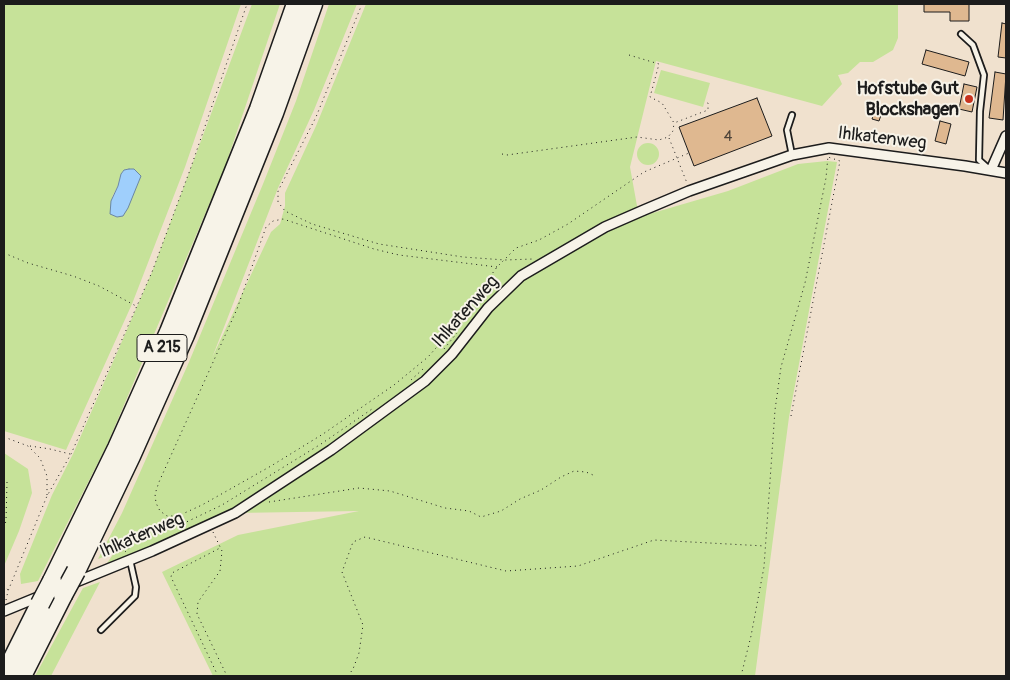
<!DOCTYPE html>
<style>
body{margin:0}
#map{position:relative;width:1010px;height:680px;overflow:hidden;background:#f0e1ce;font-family:Pangolin,sans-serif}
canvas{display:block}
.frame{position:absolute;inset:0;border:5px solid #1c1c1c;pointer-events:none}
</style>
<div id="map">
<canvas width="1010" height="680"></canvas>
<div class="frame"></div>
</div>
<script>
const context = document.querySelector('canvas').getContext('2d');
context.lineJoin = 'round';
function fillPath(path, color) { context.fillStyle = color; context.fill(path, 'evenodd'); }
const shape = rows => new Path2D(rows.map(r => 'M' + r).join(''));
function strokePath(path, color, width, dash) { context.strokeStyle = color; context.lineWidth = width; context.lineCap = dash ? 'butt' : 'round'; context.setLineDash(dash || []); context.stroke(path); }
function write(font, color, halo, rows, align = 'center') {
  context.font = font + ' Pangolin,sans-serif'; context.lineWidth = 4; context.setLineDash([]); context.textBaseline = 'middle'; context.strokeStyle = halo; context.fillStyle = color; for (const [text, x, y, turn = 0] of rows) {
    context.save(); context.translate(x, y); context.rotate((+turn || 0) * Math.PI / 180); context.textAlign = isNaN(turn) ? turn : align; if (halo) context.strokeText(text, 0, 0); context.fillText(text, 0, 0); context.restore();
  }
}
fillPath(shape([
 [4,4,241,4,185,167,132,304,66,450,4,431],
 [129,169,139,181,135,187,112,197,118,186,121,174,124,170],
 [252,4,280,4,225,167,107,445,38,581,21,584,20,574,52,495,73,454,152,272],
 [329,4,357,4,314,110,278,188,212,358,271,232,280,224,285,206,285,193,316,126,366,4,898,4,898,38,893,50,873,62,860,62,848,73,838,75,842,84,822,106,656,61,630,167,639,217,728,191,798,164,827,161,837,162,789,417,755,676,213,676,162,572,238,535,359,511,235,513,101,572,114,553,98,559,122,513,189,362,263,184,296,101],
 [661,70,710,83,703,107,654,93],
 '637 154a11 11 0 1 1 22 0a11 11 0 1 1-22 0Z',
 [4,453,28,469,32,493,19,531,4,566],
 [100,582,51,676,35,676,83,588]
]), '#c6e299');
const water = shape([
 [129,169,134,169,141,176,128,208,123,216,117,217,110,214,111,201,118,186,121,174,124,170,129,169]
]);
fillPath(water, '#9fcffc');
strokePath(water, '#6b87a2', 1);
const building = shape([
 [924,4,969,4,969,21,950,21,950,12,924,12,924,4],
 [1002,23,1006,24,1006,58,998,57,1002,23],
 [926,50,969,62,965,76,922,64,926,50],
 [995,72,1006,74,1003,120,989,118,995,72],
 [964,84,977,87,972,112,959,109,964,84],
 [757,98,772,136,694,166,679,127,757,98],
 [877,104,884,106,879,121,872,119,877,104],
 [940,121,951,124,946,144,935,141,940,121]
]);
fillPath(building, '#dfb890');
strokePath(building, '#1c1c1c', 1);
const lane = shape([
 [961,34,973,45,984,75,980,111,979,160,988,168],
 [792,155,787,130,792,115],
 [101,630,135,596,136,587,130,560]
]);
const street = shape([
 [991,170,1006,136],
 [71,584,152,551,235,513,331,450,425,381,452,354,488,308,521,276,605,227,644,210,689,191,792,155,829,148,965,166,1006,173],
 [4,611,43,595]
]);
const highway = shape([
 [76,571,131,456,185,335,274,113,313,4],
 [52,581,117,448,169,332,259,109,296,4],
 [4,676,40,604],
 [22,676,63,595]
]);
strokePath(lane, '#1c1c1c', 8);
strokePath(street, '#1c1c1c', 12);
strokePath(highway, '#1c1c1c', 21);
strokePath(shape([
 [362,4,316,117,278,191,278,202,285,211,312,224,379,244,463,257,505,260,533,259],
 [629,55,659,64,650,97,662,103,674,123,708,110,708,103,705,100],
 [669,138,687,183],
 [502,154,507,155,637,137,659,140,668,137,673,131,674,123],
 [4,253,28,263,73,276,99,286,136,306],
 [497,267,399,255,374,249,283,219,273,221,266,227,237,309,159,482,155,494,156,503,160,511,167,516,178,516,202,505,271,466,323,434,394,385,428,357,451,331,497,267,516,248,539,240,568,224,644,172,689,153],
 [444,349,457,333],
 [411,380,423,369],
 [791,416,840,161,828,157],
 [4,437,28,446,40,458,47,476,47,495],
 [30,446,50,449,70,454],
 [4,478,7,482,6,521,4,528],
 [269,502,359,488,390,491,445,508,469,511,481,517,501,511,520,499,541,490,561,477,574,471,586,472,593,475],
 [213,532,222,551,220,571,198,602,197,614,227,676],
 [125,552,137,541,178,526,222,505,321,444,372,409],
 [4,585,8,590],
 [6,600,8,591,47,496,71,454,152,272,190,170,247,4],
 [218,676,171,577,172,573,220,548],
 [348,676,353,669,359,653,363,625,342,572,353,542,365,537,506,571,578,566,654,540,765,546],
 [741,676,751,636,764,567,775,410,781,367,805,283,826,178,828,156]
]), '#1c1c1c', 1, [1, 4]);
strokePath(lane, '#f7f3e8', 4.5);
strokePath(street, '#f7f3e8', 9);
strokePath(highway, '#f7f3e8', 18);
const highwayBridge = shape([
 [63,595,76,571],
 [40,604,52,581]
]);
strokePath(highwayBridge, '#1c1c1c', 21, []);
strokePath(highwayBridge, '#f7f3e8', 18);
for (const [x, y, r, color] of [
 [969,99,5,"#c8321e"]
]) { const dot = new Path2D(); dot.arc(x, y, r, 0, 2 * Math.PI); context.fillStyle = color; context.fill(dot); strokePath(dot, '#f7f3e8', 2); }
write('15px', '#4d4339', null, [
 ["4",728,137]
]);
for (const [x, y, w] of [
 [162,348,50]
]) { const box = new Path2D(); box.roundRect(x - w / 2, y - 13.5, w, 27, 4); context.fillStyle = '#f7f3e8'; context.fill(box); strokePath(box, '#1c1c1c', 1); }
write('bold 16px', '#1c1c1c', null, [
 ["A 215",162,348]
]);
write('bold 18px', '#1c1c1c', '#f7f3e8', [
 ["Hofstube Gut",959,89],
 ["Blockshagen",959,110]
], 'right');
write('18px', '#1c1c1c', '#f7f3e8', [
 ["Ihlkatenweg",882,139,7],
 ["Ihlkatenweg",466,312,-48],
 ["Ihlkatenweg",142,536,-23]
]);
</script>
